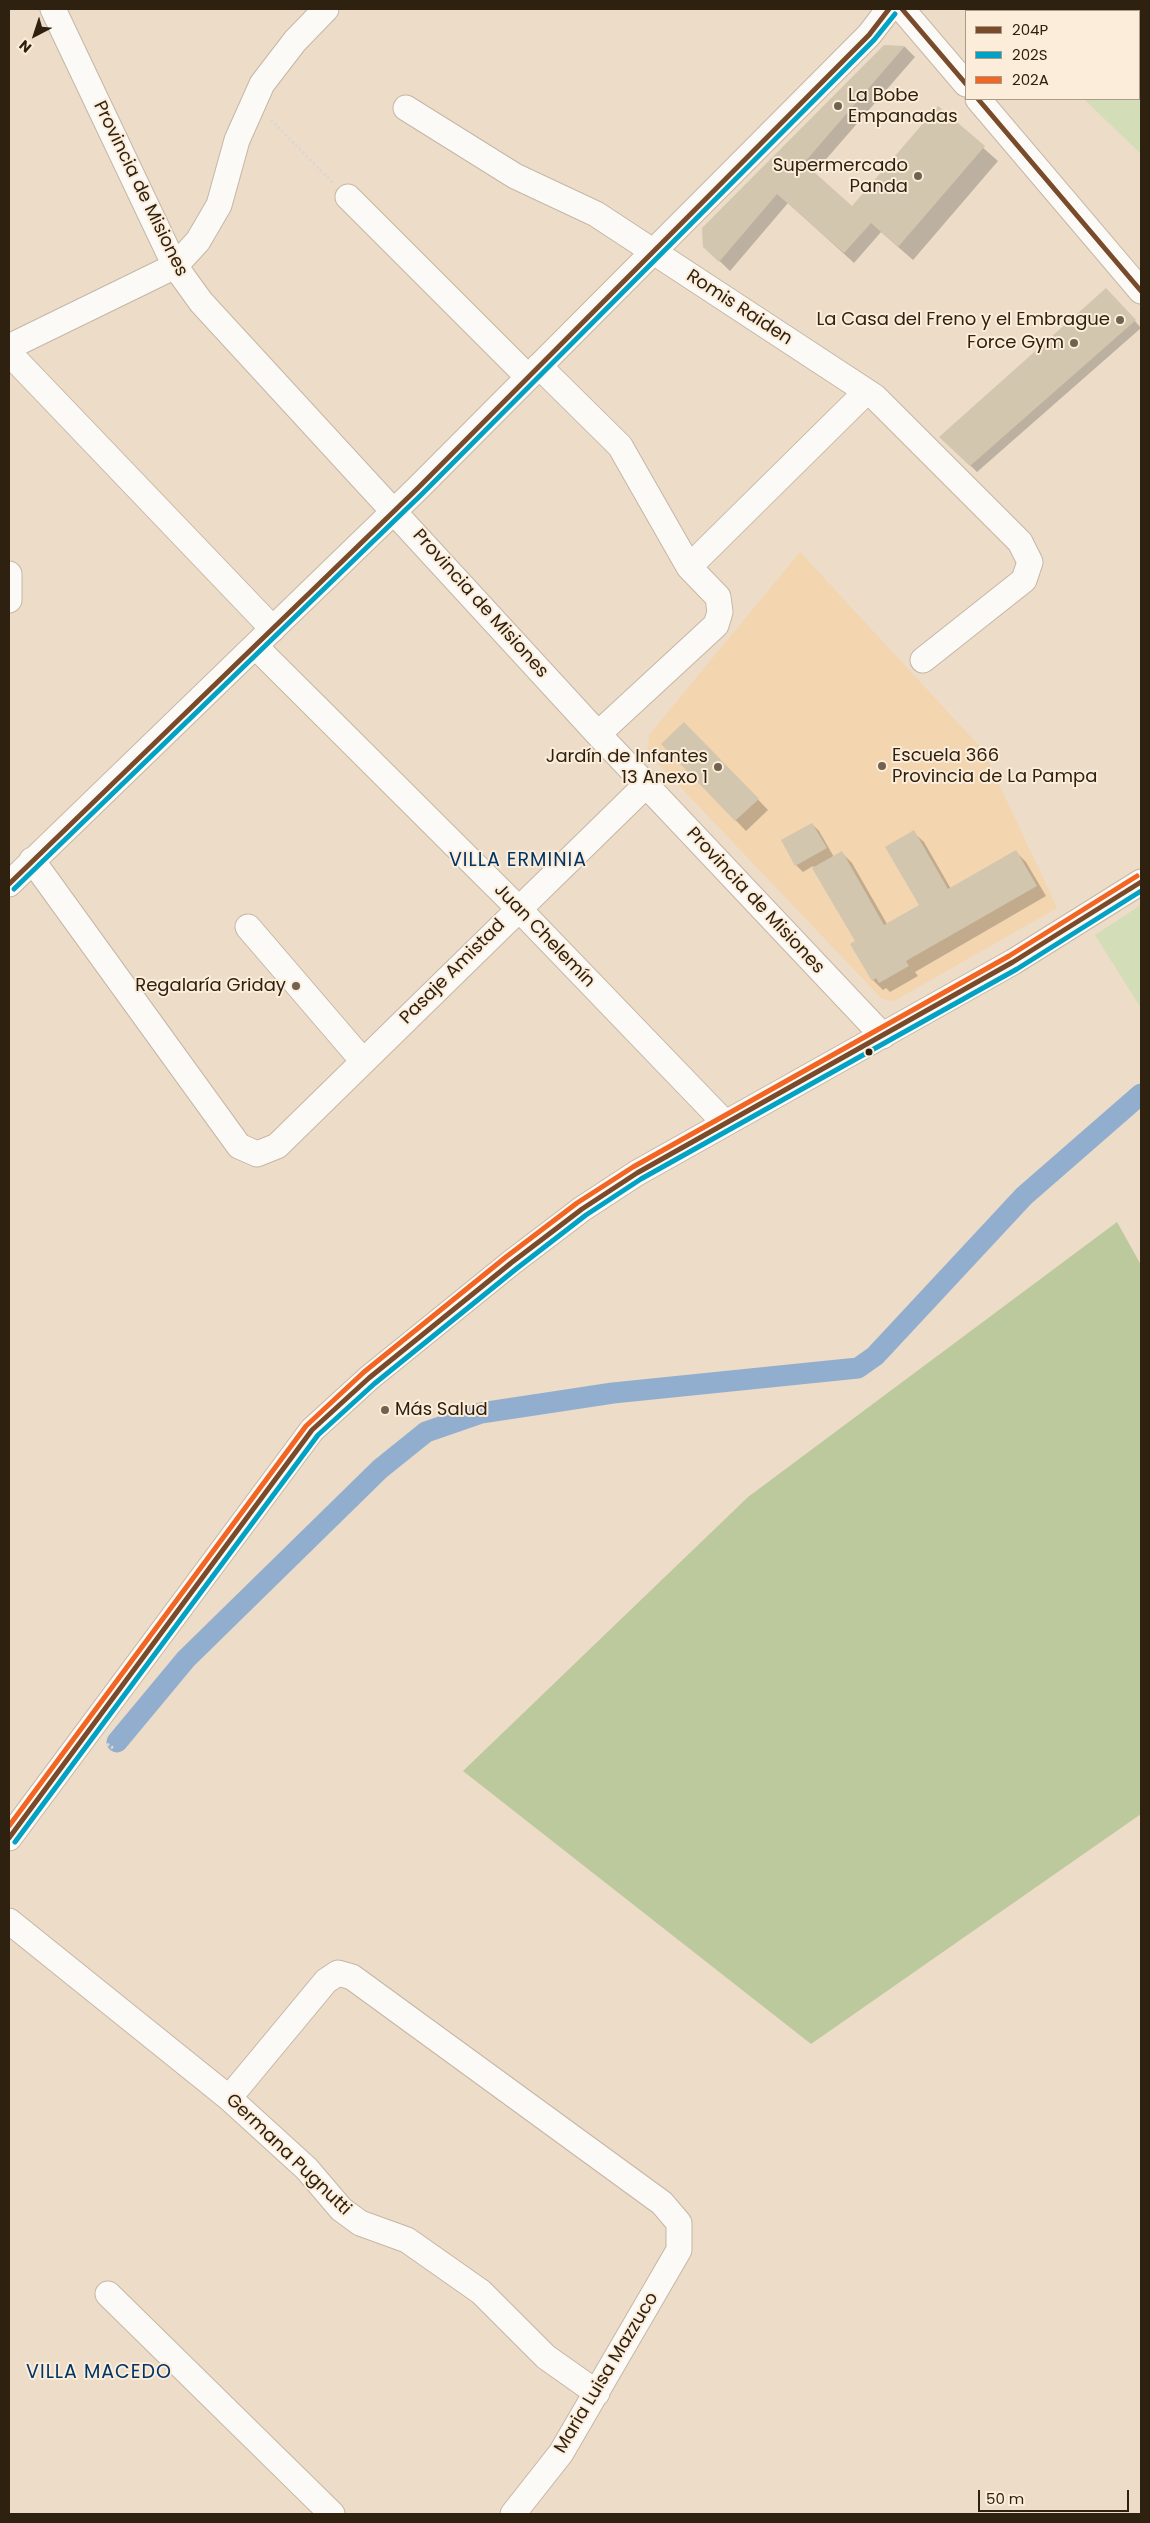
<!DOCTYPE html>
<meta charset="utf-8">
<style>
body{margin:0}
#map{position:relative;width:1150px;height:2523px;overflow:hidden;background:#ecdcc8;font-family:Poppins,sans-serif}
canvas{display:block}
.frame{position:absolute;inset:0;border:10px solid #2f210f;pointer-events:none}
.legend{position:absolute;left:965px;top:10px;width:175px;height:90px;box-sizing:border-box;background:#fceddb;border:1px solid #aa9b89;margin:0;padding:6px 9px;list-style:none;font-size:15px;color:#2f210f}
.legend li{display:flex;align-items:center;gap:10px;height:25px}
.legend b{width:25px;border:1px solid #aa9b89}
.north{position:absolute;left:10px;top:10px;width:50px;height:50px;-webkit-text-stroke:4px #fceddb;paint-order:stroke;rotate:220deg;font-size:14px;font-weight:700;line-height:20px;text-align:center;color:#2f210f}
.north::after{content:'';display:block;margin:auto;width:18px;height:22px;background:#2f210f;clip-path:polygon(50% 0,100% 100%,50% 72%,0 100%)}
.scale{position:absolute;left:978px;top:2490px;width:151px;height:22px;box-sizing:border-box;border:2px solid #2f210f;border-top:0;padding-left:6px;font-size:15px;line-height:18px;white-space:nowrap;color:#2f210f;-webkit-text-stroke:4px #fceddb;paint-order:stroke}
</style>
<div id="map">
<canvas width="1150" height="2523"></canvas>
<div class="frame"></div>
<ul class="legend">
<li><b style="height:6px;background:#7a4b2a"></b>204P</li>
<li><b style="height:6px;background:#02a2c4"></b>202S</li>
<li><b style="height:6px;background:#f26522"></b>202A</li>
</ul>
<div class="north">N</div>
<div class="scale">50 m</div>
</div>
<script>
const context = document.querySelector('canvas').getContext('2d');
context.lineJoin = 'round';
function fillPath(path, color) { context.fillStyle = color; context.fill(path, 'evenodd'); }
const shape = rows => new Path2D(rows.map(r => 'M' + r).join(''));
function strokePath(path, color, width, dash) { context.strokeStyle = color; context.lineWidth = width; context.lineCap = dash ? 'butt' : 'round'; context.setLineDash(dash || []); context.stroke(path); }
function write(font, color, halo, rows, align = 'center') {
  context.font = font + ' Poppins,sans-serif'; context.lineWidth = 4; context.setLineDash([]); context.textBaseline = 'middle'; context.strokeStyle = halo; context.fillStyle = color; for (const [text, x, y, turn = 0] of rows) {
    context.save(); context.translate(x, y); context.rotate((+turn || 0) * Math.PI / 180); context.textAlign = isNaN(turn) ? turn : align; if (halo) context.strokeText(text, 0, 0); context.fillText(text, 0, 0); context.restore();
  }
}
fillPath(shape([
 [800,552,983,750,1057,908,894,1001,882,999,648,753,649,735]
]), '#f3d5af');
fillPath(shape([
 [1104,9,1141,9,1141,154,1084,99,1139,99,1139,11,1103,11],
 [1141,905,1141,1008,1095,935]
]), '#d3ddb7');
fillPath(shape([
 [1117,1222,1141,1265,1141,1814,811,2044,463,1771,748,1497]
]), '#bcc99d');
fillPath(shape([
 [884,46,905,47,915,57,814,173,852,208,938,108,998,161,913,260,881,232,854,263,788,203,730,271,704,246],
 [1113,296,1141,328,977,472,941,437],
 [695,734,768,810,746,831,663,744],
 [812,824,819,831,834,857,842,853,852,863,887,924,921,905,913,832,924,842,951,889,1016,852,1026,862,1046,896,915,972,918,976,890,992,886,988,883,990,873,980,857,942,813,866,803,872,796,865,782,841]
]), '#0003');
strokePath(shape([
 [117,1742,186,1659,380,1469,426,1432,481,1413,613,1393,858,1368,875,1356,1024,1196,1141,1094]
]), '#92aece', 21);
fillPath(shape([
 [884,45,905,46,804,163,852,206,938,106,985,146,898,247,871,223,844,253,777,194,719,262,703,247,702,228],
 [1106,288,1136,320,970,466,939,437],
 [684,722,759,799,735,821,661,744],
 [812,823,827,848,795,866,781,840],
 [914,830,948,889,1016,850,1037,886,906,961,909,966,879,983,876,978,872,981,850,944,855,941,812,868,842,851,884,925,919,905,885,847]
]), '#d2c6af');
const minor = shape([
 [53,9,175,266,201,302,598,734,883,1036],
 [902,9,966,84],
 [978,99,1141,291],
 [406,108,515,176,596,214,875,397,1020,542,1030,562,1024,580,923,660],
 [348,197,528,377],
 [9,347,175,266,198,241,219,205,237,140,262,84,295,41,326,9],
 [9,353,273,629],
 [539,366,620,446,689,567,718,597,720,612,716,625,598,734],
 [689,567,866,392],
 [9,574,9,600],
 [255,646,518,908,725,1123],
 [32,860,239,1146,257,1154,277,1146,646,785],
 [9,884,418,488,869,35,889,9],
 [248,927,363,1061],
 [9,1838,312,1430,369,1378,511,1263,582,1209,637,1173,1013,962,1141,882],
 [9,1921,229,2098,307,2169,341,2209,360,2223,407,2240,481,2292,546,2357,597,2393],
 [229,2098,326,1981,338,1973,352,1977,662,2203,679,2223,679,2250,561,2453,513,2514],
 [108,2294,332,2514]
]);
strokePath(minor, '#c5b7a6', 27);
strokePath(shape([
 [271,120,333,183],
 [107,1744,113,1748]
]), '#ded8d1', 3, [2.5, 2.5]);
strokePath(minor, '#fcfaf7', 25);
strokePath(shape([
 [902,9,966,84],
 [978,99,1141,291],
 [9,884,418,488,869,35,889,9],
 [9,1838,312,1430,369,1378,511,1263,582,1209,637,1173,1013,962,1141,882]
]), '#7a4b2a', 5);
strokePath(shape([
 [14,889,423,493,874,40,895,14],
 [15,1842,318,1435,374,1384,516,1269,586,1215,641,1179,1017,969,1141,891]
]), '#02a2c4', 5);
strokePath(shape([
 [9,1826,306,1426,364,1372,506,1257,577,1203,633,1167,1009,956,1137,876]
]), '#f26522', 5);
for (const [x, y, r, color] of [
 [838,106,5,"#716250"],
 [918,176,5,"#716250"],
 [1120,320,5,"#716250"],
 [1074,343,5,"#716250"],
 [882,766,5,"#716250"],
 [718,767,5,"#716250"],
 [296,986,5,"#716250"],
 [869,1052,4.5,"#2f210f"],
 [385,1410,5,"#716250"]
]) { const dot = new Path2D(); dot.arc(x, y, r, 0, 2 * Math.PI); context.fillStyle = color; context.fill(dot); strokePath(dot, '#fceddb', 2); }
write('18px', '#2f210f', '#fceddb', [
 ["La Bobe",848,96,"left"],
 ["Empanadas",848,117,"left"],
 ["Supermercado",908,166],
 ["Panda",908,187],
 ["La Casa del Freno y el Embrague",1110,320],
 ["Force Gym",1064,343],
 ["Escuela 366",892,756,"left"],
 ["Provincia de La Pampa",892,777,"left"],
 ["Jardín de Infantes",708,757],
 ["13 Anexo 1",708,778],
 ["Regalaría Griday",286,986],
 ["Más Salud",395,1410,"left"]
], 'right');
write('18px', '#2f210f', '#fceddb', [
 ["Provincia de Misiones",140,189,64],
 ["Romis Raiden",739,308,33],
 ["Provincia de Misiones",480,604,48],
 ["Provincia de Misiones",755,901,47],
 ["Juan Chelemín",544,936,46],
 ["Pasaje Amistad",453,972,-45],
 ["Germana Pugnutti",288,2155,44],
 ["Maria Luisa Mazzuco",607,2373,-59]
]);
context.letterSpacing = '1px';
write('19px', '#003566', '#fceddb', [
 ["VILLA ERMINIA",518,861],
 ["VILLA MACEDO",99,2373]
]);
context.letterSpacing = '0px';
</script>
